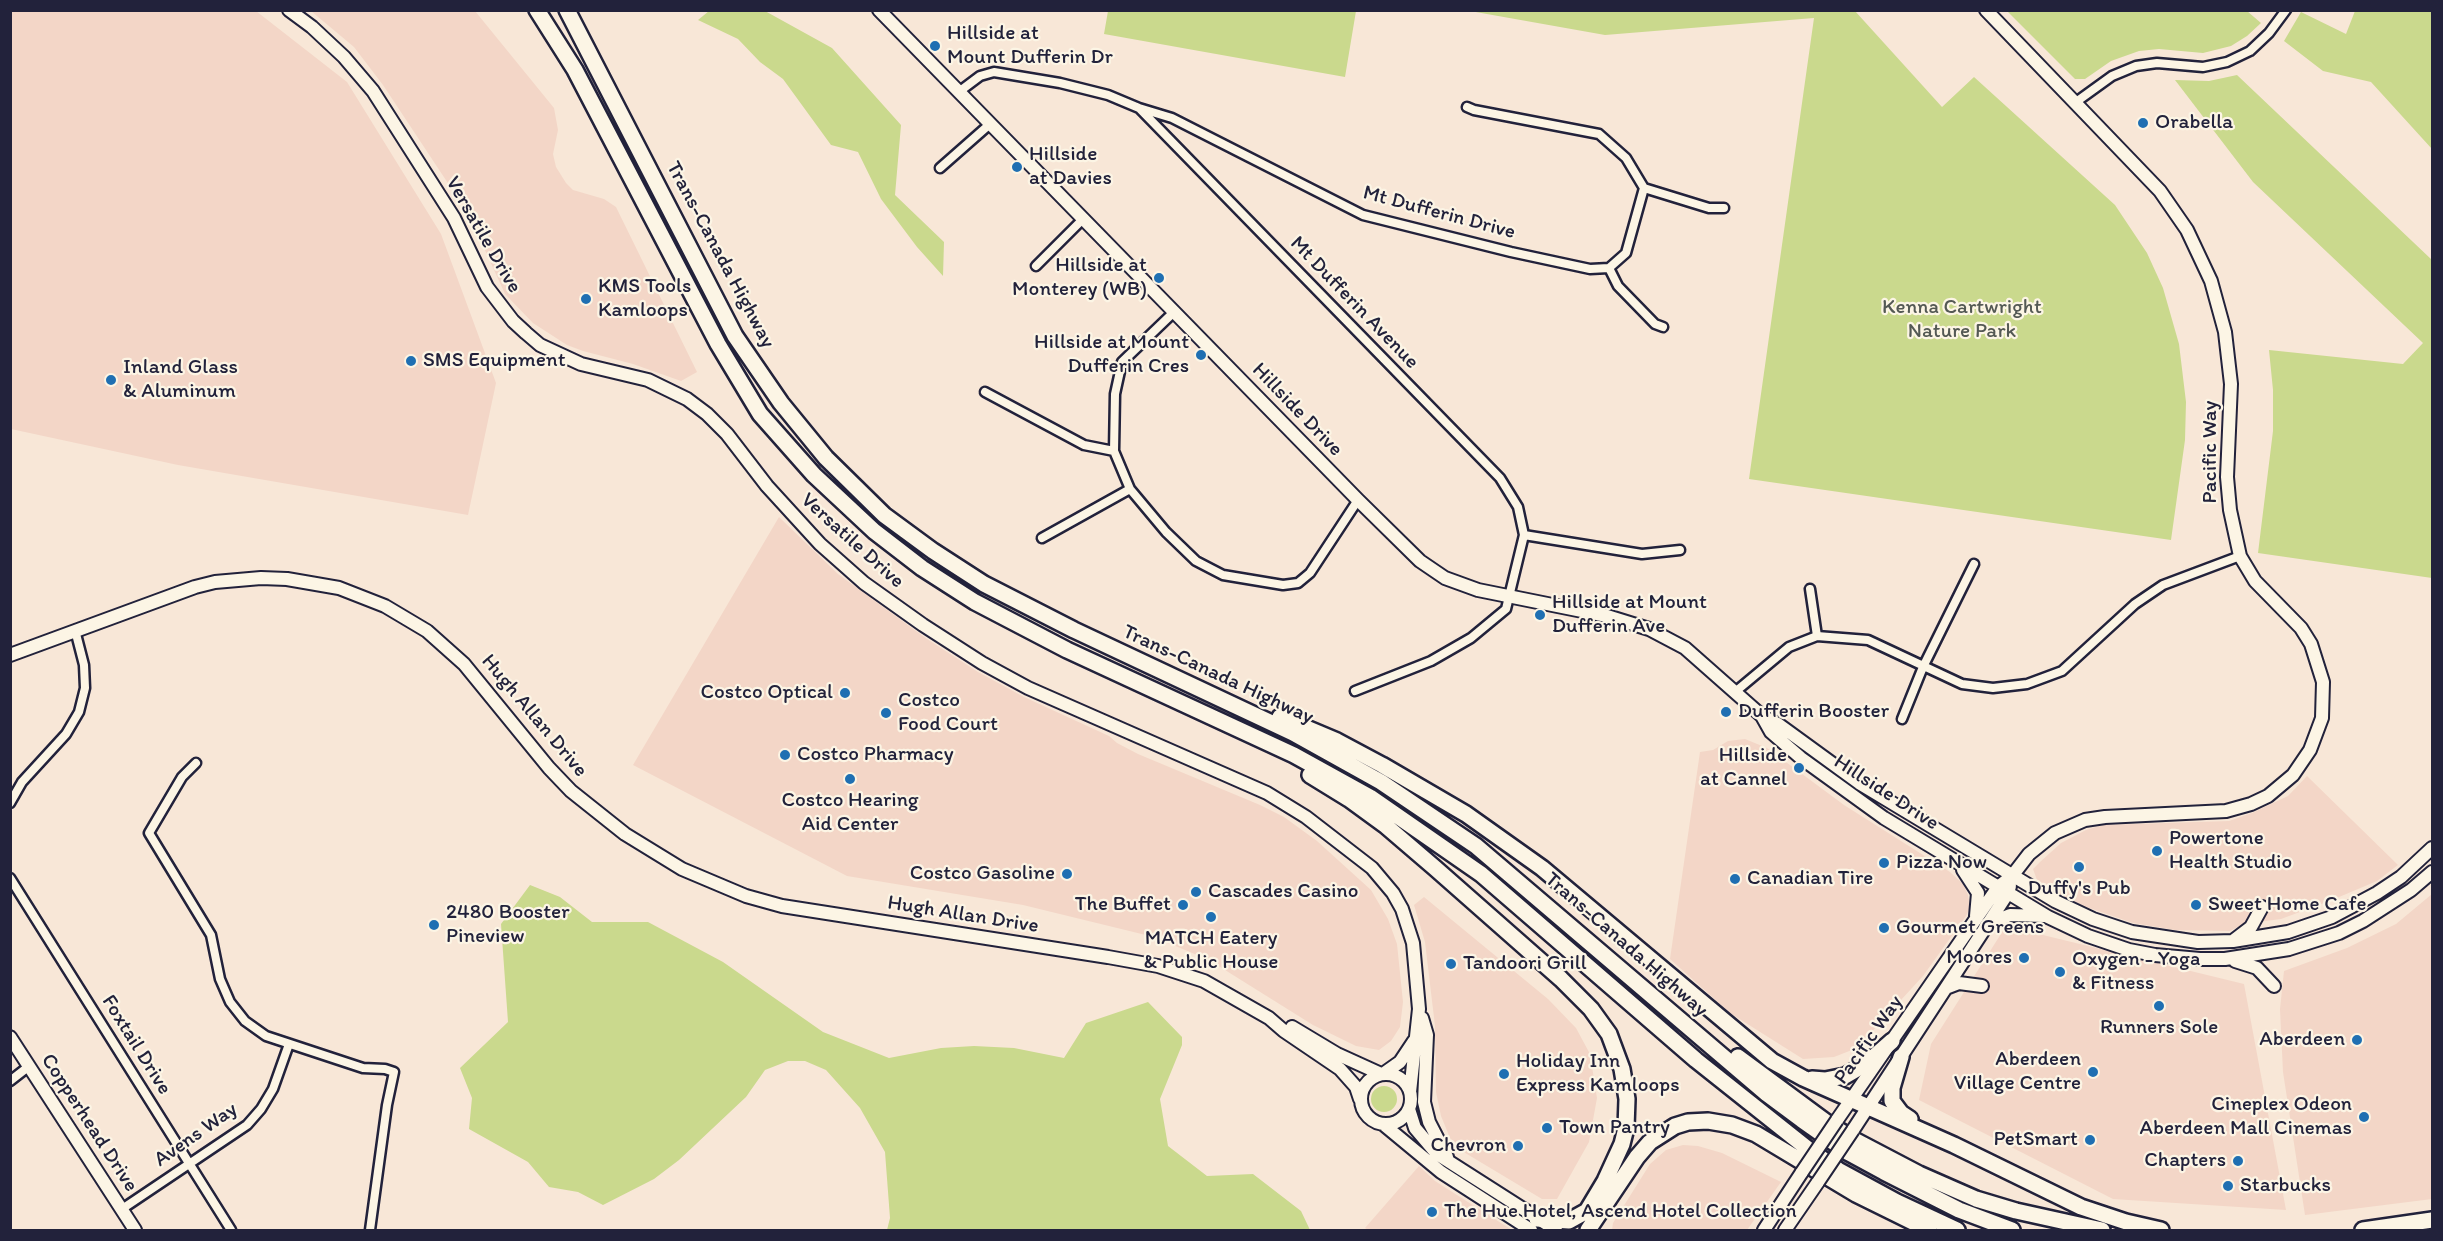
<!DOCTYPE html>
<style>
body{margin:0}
#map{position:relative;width:2443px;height:1241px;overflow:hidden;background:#f8e7d7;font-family:Itim,sans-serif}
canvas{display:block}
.frame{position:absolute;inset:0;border:12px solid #22223b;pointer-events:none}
</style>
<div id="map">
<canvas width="2443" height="1241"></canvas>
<div class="frame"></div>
</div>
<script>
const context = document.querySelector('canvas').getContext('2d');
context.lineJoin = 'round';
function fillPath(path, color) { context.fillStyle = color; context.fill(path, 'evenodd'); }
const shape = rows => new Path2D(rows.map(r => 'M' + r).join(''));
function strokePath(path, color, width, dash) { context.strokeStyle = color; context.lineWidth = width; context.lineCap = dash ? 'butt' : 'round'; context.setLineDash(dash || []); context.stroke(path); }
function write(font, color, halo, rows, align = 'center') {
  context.font = font + ' Itim,sans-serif'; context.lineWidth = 4.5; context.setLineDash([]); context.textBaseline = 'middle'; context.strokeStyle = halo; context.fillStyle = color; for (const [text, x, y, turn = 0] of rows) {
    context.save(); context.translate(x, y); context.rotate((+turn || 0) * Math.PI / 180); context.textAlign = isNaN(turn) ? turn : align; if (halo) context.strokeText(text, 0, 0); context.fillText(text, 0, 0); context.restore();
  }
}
fillPath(shape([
 [11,10,256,11,347,82,441,234,496,383,468,515,178,465,11,429],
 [311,11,475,11,554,108,558,130,553,154,556,167,566,183,573,190,604,199,616,207,697,372,681,381,633,364,583,351,567,345,533,323,505,294,469,215,383,85,354,47],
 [779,517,838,574,927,639,978,672,1024,697,1109,736,1117,743,1138,754,1260,805,1284,817,1317,841,1371,890,1388,919,1397,944,1403,1002,1400,1027,1391,1041,1379,1050,1356,1046,1313,1025,1209,960,1154,937,1023,905,847,876,633,765],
 [1745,739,1767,748,1844,805,1950,872,1963,884,1968,895,1970,907,1966,916,1923,976,1857,1048,1834,1057,1803,1059,1730,1013,1670,959,1700,752,1713,750,1728,741],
 [2307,776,2398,865,2377,881,2332,900,2281,919,2243,924,2230,931,2175,930,2133,923,2075,903,2037,880,2033,869,2040,862,2061,843,2086,830,2103,825,2229,821,2252,813,2288,796],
 [2432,894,2432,1199,2305,1215,2283,1072,2280,1009,2284,971,2347,948,2396,924],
 [1424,897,1548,999,1576,1028,1590,1054,1597,1098,1589,1142,1557,1199,1542,1199,1462,1151,1450,1138,1441,1116,1436,1092,1435,1026,1425,942,1414,905],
 [2006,926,2244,984,2286,1210,2113,1199,1919,1100,1931,1044],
 [1683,1145,1698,1146,1722,1153,1781,1182,1747,1230,1612,1230,1613,1223,1650,1164,1666,1150],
 [1419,1166,1435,1181,1512,1230,1368,1230,1365,1228]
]), '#f3d6c7');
fillPath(shape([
 [709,11,765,11,832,48,901,125,895,195,944,242,943,276,917,247,881,199,858,152,831,145,783,79,760,62,738,39,698,20],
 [1108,11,1108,10,1356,11,1345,77,1104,34],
 [1470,11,1855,11,1942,107,1974,77,2115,205,2147,253,2163,288,2179,344,2186,402,2185,440,2171,540,1749,479,1814,18,1605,35],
 [2247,11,2261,23,2247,36,2231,46,2203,53,2159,49,2139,51,2111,61,2085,79,2075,79,2007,11],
 [2355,11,2432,11,2432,149,2371,82,2323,71,2284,41,2301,12,2346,34],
 [2237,75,2432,260,2432,578,2258,553,2273,431,2273,390,2269,350,2403,364,2423,343,2253,182,2175,80,2209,81],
 [530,885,560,897,592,922,648,922,723,962,823,1032,889,1058,941,1048,974,1046,1014,1048,1064,1058,1086,1023,1148,1002,1182,1037,1182,1045,1160,1099,1168,1146,1207,1176,1253,1174,1301,1211,1310,1230,887,1230,890,1218,885,1152,860,1108,826,1070,805,1061,788,1061,765,1070,746,1097,679,1160,654,1179,603,1205,578,1192,549,1187,528,1162,469,1129,472,1098,460,1068,508,1022,501,924],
 '1371 1099a13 13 0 1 1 26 0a13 13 0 1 1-26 0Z'
]), '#cad98d');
const street = shape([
 [960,91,980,76,994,72,1060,83,1108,95,1139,108,1172,118,1363,215,1511,252,1590,269,1609,268,1626,253,1644,188,1626,158,1599,134,1474,110,1467,107],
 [2076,102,2112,76,2136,66,2157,63,2203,67,2227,62,2250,51,2269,33,2286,10],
 [1140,109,1500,478,1518,507,1524,535,1506,609,1471,638,1431,661,1355,691],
 [940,168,990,124],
 [1644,188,1709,208,1724,208],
 [1036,266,1083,219],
 [1609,268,1618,286,1655,324,1663,327],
 [1174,312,1122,362,1115,394,1114,451,1130,489,1166,532,1196,561,1223,575,1283,585,1298,583,1310,573,1358,500],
 [985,392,1084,445,1114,451],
 [1524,535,1642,554,1680,550],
 [1042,538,1130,489],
 [1810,589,1817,636],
 [1735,692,1789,647,1817,636,1868,640,1962,684,1993,688,2027,684,2062,671,2135,604,2163,585,2240,556],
 [1902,719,1923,667,1974,564],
 [196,763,182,777,149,833,211,935,220,979,230,1002,245,1021,266,1036,363,1068,385,1069,394,1072,387,1105,370,1230],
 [10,803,22,782,66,734,79,712,85,688,84,665,75,630],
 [10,878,231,1230],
 [10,1081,28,1067],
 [122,1209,247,1125,261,1109,273,1089,289,1044]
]);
const secondary = shape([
 [289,10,312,27,344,57,373,91,454,218,487,287,513,321,526,333,540,345,581,364,648,380,687,399,707,414,727,434,767,486,820,544,864,583,923,625,982,663,1028,688,1267,793,1306,817,1372,868,1393,893,1402,909,1413,943,1419,1009,1410,1092],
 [879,10,1358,500,1420,561,1445,578,1478,590,1607,616,1649,629,1685,648,1762,716,1778,724,1859,783,2055,901,2093,919,2132,932,2198,942,2233,941,2288,932,2332,917,2377,893,2401,877,2432,848],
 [10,655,195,587,215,582,261,578,287,579,339,588,385,606,427,631,464,664,549,768,571,791,625,834,682,869,746,896,782,906,1108,957,1158,966,1204,981,1269,1018,1284,1031,1340,1069,1356,1087,1360,1099],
 [1762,716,1771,732,1801,758,1884,818,2048,917,2088,936,2129,950,2155,955,2200,959,2225,959,2289,949,2339,933,2363,921,2411,890,2432,872],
 [1963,870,1978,893,1976,916],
 [1988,924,2010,915,2044,916],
 [2234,940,2251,927,2262,907],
 [2235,961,2257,968,2274,986],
 [1946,988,1959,983,1982,986],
 [1422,1018,1427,1035,1424,1102,1429,1122,1447,1157],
 [1292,1027,1337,1054,1381,1074],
 [10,1037,135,1230],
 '1361 1099a25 25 0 1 1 50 0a25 25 0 1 1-50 0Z',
 [1383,1074,1400,1062,1414,1041],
 [1409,1109,1415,1128,1437,1154,1556,1230],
 [1837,1120,1998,887,2012,876,2029,854,2055,833,2085,820,2105,817,2226,811,2251,804,2268,796,2293,775,2310,750,2322,718,2323,682,2311,644,2301,628,2255,581,2240,556,2230,510,2227,477,2231,384,2225,332,2211,281,2187,230,2160,191,1986,10],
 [1383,1124,1441,1172,1531,1230],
 [1853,1130,2008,893,2010,886],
 [1764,1230,1802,1172],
 [1785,1230,1818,1182]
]);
const highway = shape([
 [537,10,575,70,718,344,760,414,814,475,874,531,922,568,975,602,1067,650,1294,755,1370,797,1481,874,1696,1060,1808,1149,1838,1170,1897,1202,1957,1230],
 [567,10,735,336,781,403,826,458,884,515,933,551,984,584,1074,630,1293,733,1381,782,1476,846,1767,1094,1802,1120,1849,1153,1884,1172,1959,1210,2012,1230],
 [1280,717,1337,741,1382,765,1466,814,1542,868,1772,1061,1803,1078,1954,1145,2081,1207,2126,1222,2161,1230],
 [1310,775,1349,799,1386,826,1435,868,1561,979,1591,1009,1609,1034,1622,1069,1627,1099,1626,1128,1622,1144,1605,1181,1587,1211,1569,1221,1537,1219],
 [1738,1057,1826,1122,1856,1141,1919,1174,1976,1199,2016,1211,2102,1230],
 [1901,1057,1892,1088,1892,1101,1901,1113,1910,1119],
 [1812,1079,1825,1080,1845,1076,1867,1063,1892,1041],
 [1588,1230,1637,1157,1650,1142,1675,1126,1688,1122,1708,1121,1732,1125,1756,1134,1856,1194,1929,1230],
 [2363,1230,2432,1220]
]);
strokePath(street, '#22223b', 13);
strokePath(secondary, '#22223b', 16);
strokePath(highway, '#22223b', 20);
strokePath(street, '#fcf5e5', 8);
strokePath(secondary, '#fcf5e5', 12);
strokePath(highway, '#fcf5e5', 15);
const secondaryBridge = shape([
 [1802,1172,1837,1120],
 [1818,1182,1853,1130]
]);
strokePath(secondaryBridge, '#22223b', 16, []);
strokePath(secondaryBridge, '#fcf5e5', 12);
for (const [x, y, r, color] of [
 [935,46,6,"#1f6fb2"],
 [2143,123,6,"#1f6fb2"],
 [1017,167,6,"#1f6fb2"],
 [1159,278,6,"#1f6fb2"],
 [586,299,6,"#1f6fb2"],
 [1201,355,6,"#1f6fb2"],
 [411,361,6,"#1f6fb2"],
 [111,380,6,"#1f6fb2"],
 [1540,615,6,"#1f6fb2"],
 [845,693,6,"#1f6fb2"],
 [1726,712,6,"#1f6fb2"],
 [886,713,6,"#1f6fb2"],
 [785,755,6,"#1f6fb2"],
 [1799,768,6,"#1f6fb2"],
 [850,779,6,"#1f6fb2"],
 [2157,851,6,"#1f6fb2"],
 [1884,863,6,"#1f6fb2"],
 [2079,867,6,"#1f6fb2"],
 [1067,874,6,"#1f6fb2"],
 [1735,879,6,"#1f6fb2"],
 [1196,892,6,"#1f6fb2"],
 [1183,905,6,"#1f6fb2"],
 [2196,905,6,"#1f6fb2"],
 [1211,917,6,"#1f6fb2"],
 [434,925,6,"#1f6fb2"],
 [1884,928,6,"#1f6fb2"],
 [2024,958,6,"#1f6fb2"],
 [1451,964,6,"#1f6fb2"],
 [2060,972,6,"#1f6fb2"],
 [2159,1006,6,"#1f6fb2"],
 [2357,1040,6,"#1f6fb2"],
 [2093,1072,6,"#1f6fb2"],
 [1504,1074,6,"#1f6fb2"],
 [2364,1117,6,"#1f6fb2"],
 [1547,1128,6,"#1f6fb2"],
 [2090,1140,6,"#1f6fb2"],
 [1518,1146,6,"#1f6fb2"],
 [2238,1161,6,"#1f6fb2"],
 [2228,1186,6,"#1f6fb2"],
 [1432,1212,6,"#1f6fb2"]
]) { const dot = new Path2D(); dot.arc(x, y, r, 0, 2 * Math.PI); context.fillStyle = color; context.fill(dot); strokePath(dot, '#fcf5e5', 2); }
write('21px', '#22223b', '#fcf5e5', [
 ["Hillside at",947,34],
 ["Mount Dufferin Dr",947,58],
 ["Orabella",2155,123],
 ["Hillside",1029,155],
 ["at Davies",1029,179],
 ["Hillside at",1147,266,"right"],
 ["Monterey (WB)",1147,290,"right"],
 ["KMS Tools",598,287],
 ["Kamloops",598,311],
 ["Hillside at Mount",1189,343,"right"],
 ["Dufferin Cres",1189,367,"right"],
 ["SMS Equipment",423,361],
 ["Inland Glass",123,368],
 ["& Aluminum",123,392],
 ["Hillside at Mount",1552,603],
 ["Dufferin Ave",1552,627],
 ["Costco Optical",833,693,"right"],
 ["Costco",898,701],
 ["Food Court",898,725],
 ["Dufferin Booster",1738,712],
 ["Costco Pharmacy",797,755],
 ["Hillside",1787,756,"right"],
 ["at Cannel",1787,780,"right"],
 ["Costco Hearing",850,801,"center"],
 ["Aid Center",850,825,"center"],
 ["Powertone",2169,839],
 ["Health Studio",2169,863],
 ["Pizza Now",1896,863],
 ["Costco Gasoline",1055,874,"right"],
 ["Canadian Tire",1747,879],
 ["Duffy's Pub",2079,889,"center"],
 ["Cascades Casino",1208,892],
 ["The Buffet",1171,905,"right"],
 ["Sweet Home Cafe",2208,905],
 ["2480 Booster",446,913],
 ["Pineview",446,937],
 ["Gourmet Greens",1896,928],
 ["MATCH Eatery",1211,939,"center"],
 ["& Public House",1211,963,"center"],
 ["Moores",2012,958,"right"],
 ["Oxygen - Yoga",2072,960],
 ["& Fitness",2072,984],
 ["Tandoori Grill",1463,964],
 ["Runners Sole",2159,1028,"center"],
 ["Aberdeen",2345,1040,"right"],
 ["Aberdeen",2081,1060,"right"],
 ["Village Centre",2081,1084,"right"],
 ["Holiday Inn",1516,1062],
 ["Express Kamloops",1516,1086],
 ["Cineplex Odeon",2352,1105,"right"],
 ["Aberdeen Mall Cinemas",2352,1129,"right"],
 ["Town Pantry",1559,1128],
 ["PetSmart",2078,1140,"right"],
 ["Chevron",1506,1146,"right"],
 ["Chapters",2226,1161,"right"],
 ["Starbucks",2240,1186],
 ["The Hue Hotel, Ascend Hotel Collection",1444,1212]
], 'left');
write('21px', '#22223b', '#fcf5e5', [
 ["Mt Dufferin Drive",1439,213,15],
 ["Versatile Drive",483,235,60],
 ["Trans-Canada Highway",720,255,62],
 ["Mt Dufferin Avenue",1354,303,46],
 ["Hillside Drive",1297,410,46],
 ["Pacific Way",2211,452,-90],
 ["Versatile Drive",852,541,42],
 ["Trans-Canada Highway",1218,675,25],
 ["Hugh Allan Drive",534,716,50],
 ["Hillside Drive",1886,793,33],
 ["Hugh Allan Drive",963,915,9],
 ["Trans-Canada Highway",1626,945,41],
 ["Pacific Way",1869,1040,-55],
 ["Foxtail Drive",136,1045,58],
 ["Copperhead Drive",89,1123,57],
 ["Avens Way",196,1135,-35]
]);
write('21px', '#545954', '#fcf5e5', [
 ["Kenna Cartwright",1962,308],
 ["Nature Park",1962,332]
]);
</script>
